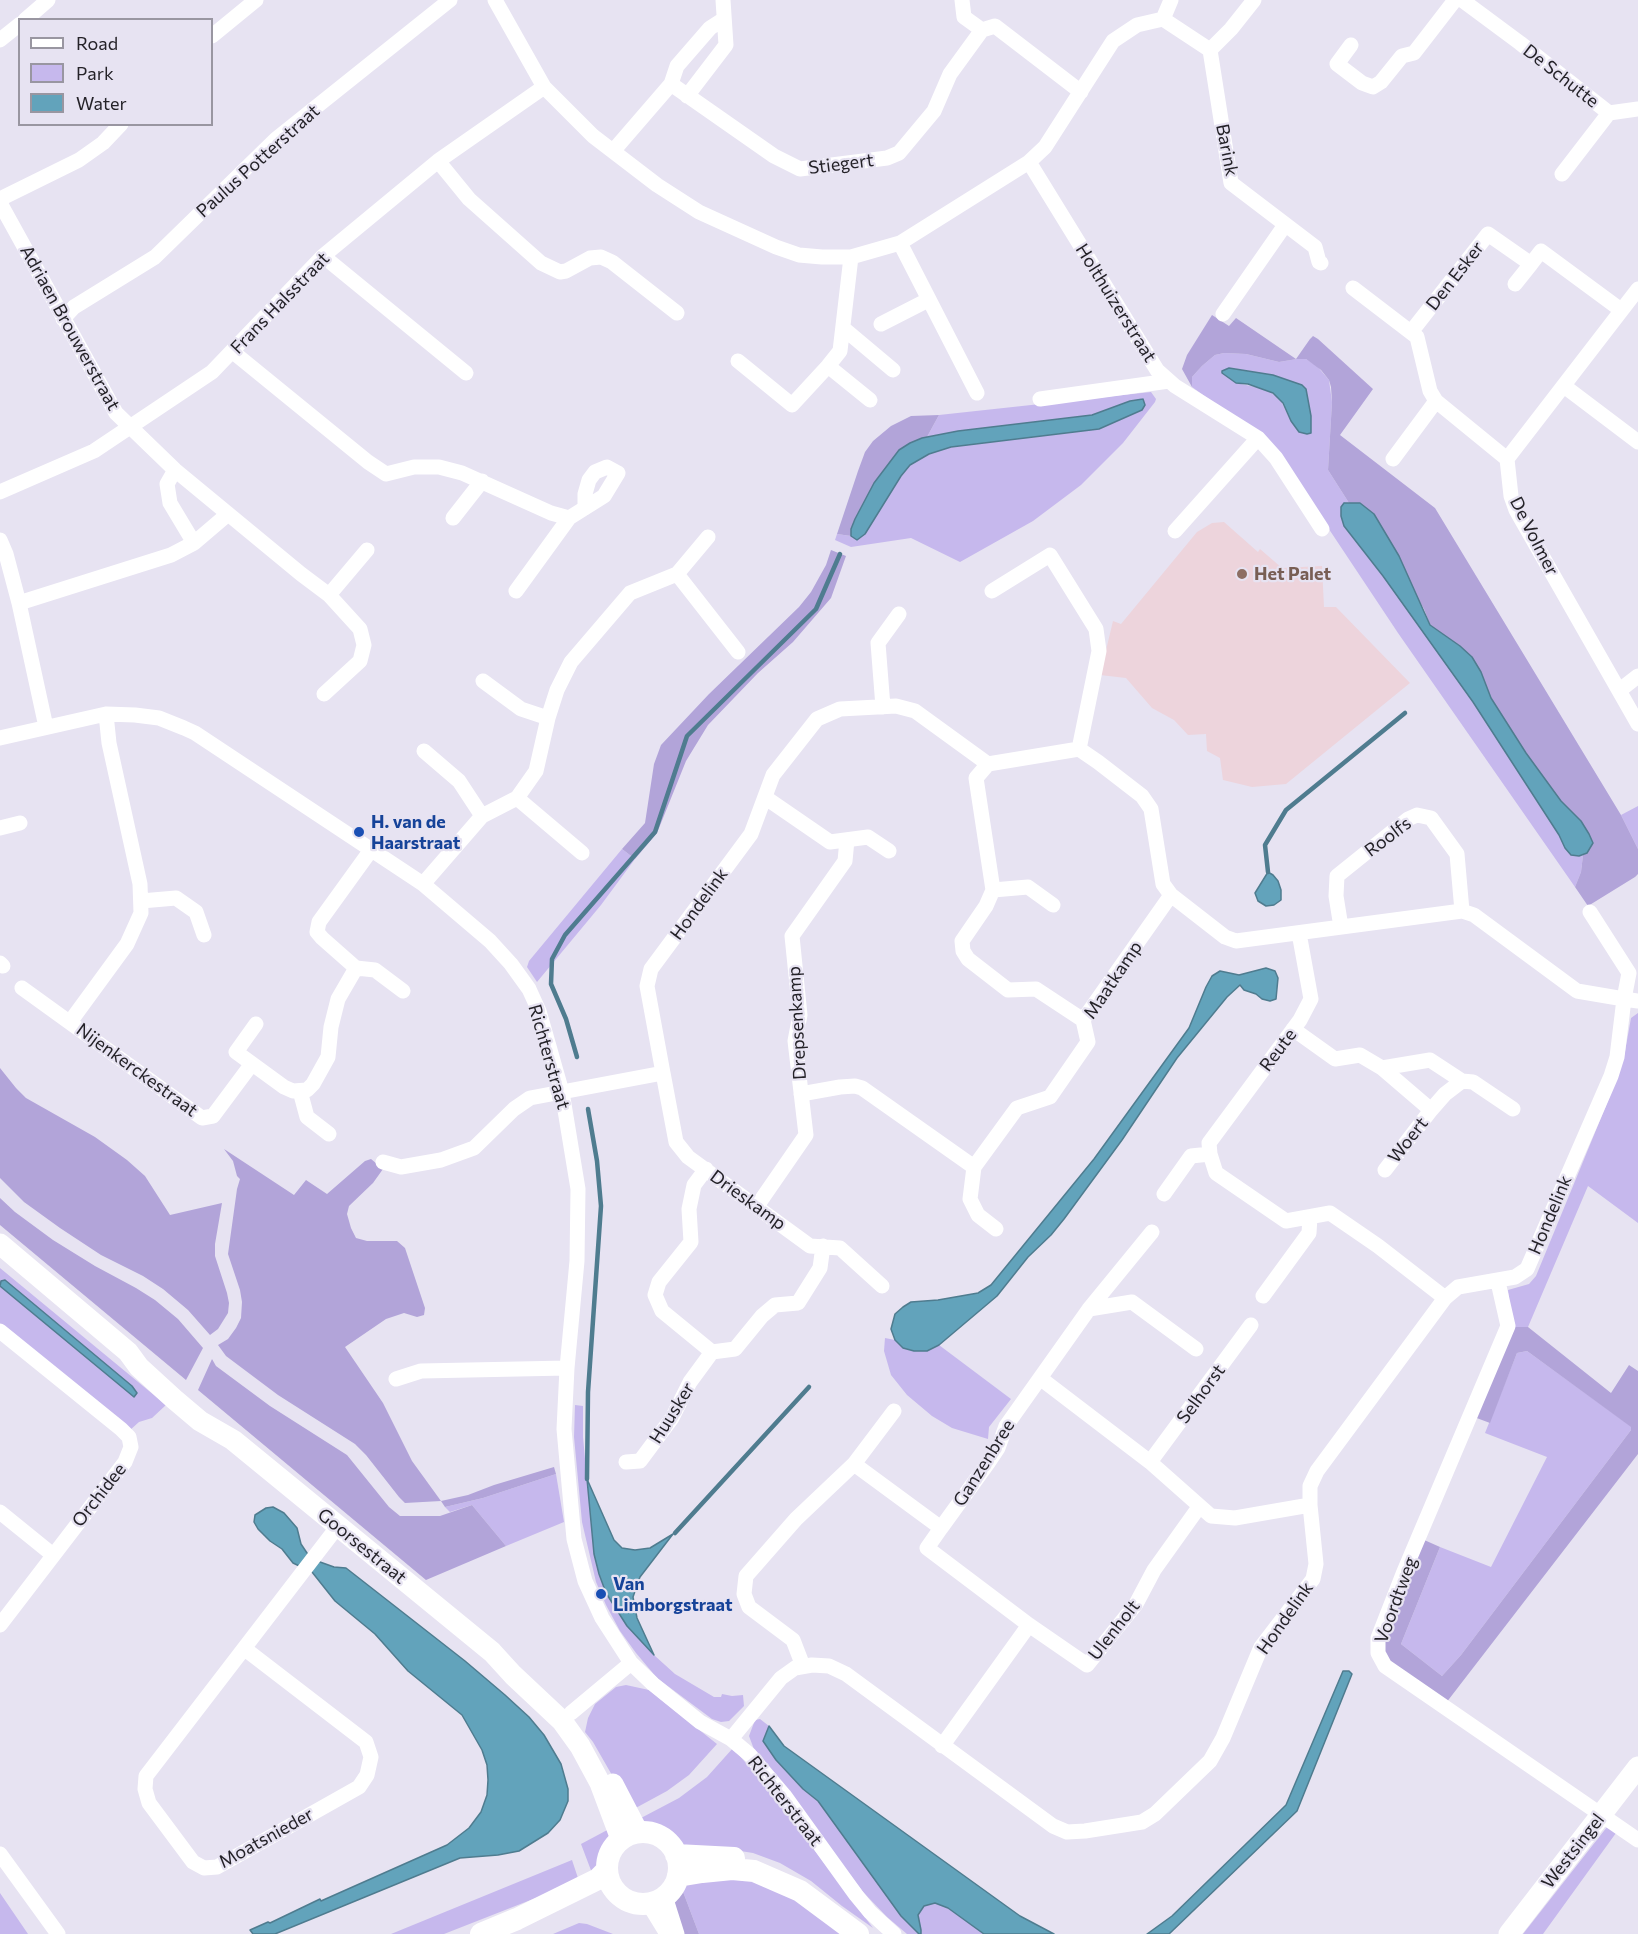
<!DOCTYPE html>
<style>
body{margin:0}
#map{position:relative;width:1638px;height:1934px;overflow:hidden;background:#e7e3f2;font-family:Commissioner,sans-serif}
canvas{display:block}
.legend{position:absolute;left:18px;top:18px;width:195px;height:108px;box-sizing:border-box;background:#e7e3f2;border:2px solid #9996a1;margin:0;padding:8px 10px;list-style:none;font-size:18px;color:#242228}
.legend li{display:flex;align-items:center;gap:12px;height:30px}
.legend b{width:30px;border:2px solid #9996a1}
</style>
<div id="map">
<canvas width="1638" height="1934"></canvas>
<ul class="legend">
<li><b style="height:8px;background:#fff"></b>Road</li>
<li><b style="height:16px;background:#c6b8ed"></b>Park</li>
<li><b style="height:16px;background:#62a3bb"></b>Water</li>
</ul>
</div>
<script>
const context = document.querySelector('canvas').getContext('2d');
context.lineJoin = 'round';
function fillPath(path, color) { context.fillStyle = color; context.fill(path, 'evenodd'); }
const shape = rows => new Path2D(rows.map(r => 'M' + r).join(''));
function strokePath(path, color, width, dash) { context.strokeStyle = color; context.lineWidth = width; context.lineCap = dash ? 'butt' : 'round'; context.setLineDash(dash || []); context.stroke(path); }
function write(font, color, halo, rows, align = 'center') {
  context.font = font + ' Commissioner,sans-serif'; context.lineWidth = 4.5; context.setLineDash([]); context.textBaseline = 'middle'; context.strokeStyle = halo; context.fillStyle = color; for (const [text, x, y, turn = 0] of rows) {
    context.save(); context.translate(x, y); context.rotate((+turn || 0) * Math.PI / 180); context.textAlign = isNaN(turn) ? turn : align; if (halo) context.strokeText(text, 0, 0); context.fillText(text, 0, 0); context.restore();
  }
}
fillPath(shape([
 [1224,522,1258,552,1260,549,1282,568,1322,566,1324,607,1336,607,1410,683,1286,784,1252,787,1223,780,1220,758,1207,751,1206,734,1188,735,1174,720,1152,708,1126,678,1100,675,1113,621,1121,624,1197,532,1212,523]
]), '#edd4dc');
fillPath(shape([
 [1224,353,1246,354,1279,362,1297,359,1306,359,1317,366,1329,380,1332,402,1328,470,1349,503,1344,503,1383,576,1473,702,1559,835,1565,848,1579,856,1583,855,1581,872,1575,887,1398,633,1273,445,1192,387,1192,377,1202,366,1215,355],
 [1230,368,1273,375,1302,385,1306,389,1311,416,1291,421,1280,399,1266,389,1236,383,1222,371],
 [1151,392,1156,399,1155,402,1123,443,1081,485,1033,521,960,562,911,538,851,547,835,540,837,534,851,536,853,538,910,465,929,454,951,447,1099,429,1130,401,1092,415,958,431,927,437,939,415],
 [1638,806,1638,849,1621,815],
 [622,849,635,859,601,905,537,982,527,967,529,961],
 [1638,1013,1638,1223,1588,1186,1528,1327,1512,1327,1508,1290,1529,1284,1536,1276,1617,1079,1624,1057,1631,1018],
 [0,1268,166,1405,152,1418,139,1422,129,1431,0,1325],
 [885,1338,895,1340,903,1348,927,1351,939,1345,1011,1399,989,1427,988,1439,952,1428,932,1416,907,1395,891,1375,884,1351],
 [1527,1351,1632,1427,1631,1430,1461,1655,1442,1676,1401,1644,1440,1547,1491,1567,1547,1457,1485,1433,1517,1353],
 [575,1405,583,1406,583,1437,594,1554,599,1574,606,1593,627,1626,654,1655,675,1674,714,1697,721,1697,722,1694,732,1696,743,1695,744,1706,729,1721,721,1722,712,1719,657,1678,636,1653,620,1631,606,1605,596,1582,582,1522,574,1437],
 [556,1474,564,1522,506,1546,472,1505,450,1512,445,1507,483,1498],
 [626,1685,649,1690,717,1744,689,1775,667,1791,632,1810,593,1742,585,1732,588,1718,595,1704,616,1687],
 [760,1719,769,1726,764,1741,803,1789,818,1801,901,1916,919,1934,907,1934,887,1917,864,1893,755,1752,749,1736,755,1720],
 [733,1748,770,1791,873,1928,842,1906,811,1881,780,1863,753,1853,728,1849,686,1848,674,1837,660,1830,647,1829,641,1818,679,1798,707,1777],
 [1607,1827,1616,1833,1543,1934,1523,1934],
 [611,1828,606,1852,592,1873,581,1844],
 [572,1860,579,1881,444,1934,391,1934],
 [736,1874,775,1884,842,1934,699,1934,682,1889,686,1885],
 [0,1893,28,1934,0,1934],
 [935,1903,948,1908,984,1934,921,1934,918,1915,924,1906],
 [579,1923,587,1924,613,1934,553,1934]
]), '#c6b8ed');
fillPath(shape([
 [1212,315,1229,326,1236,318,1296,359,1310,339,1313,336,1318,339,1373,389,1340,435,1435,508,1621,815,1638,849,1638,874,1635,877,1588,906,1575,887,1581,872,1583,855,1587,853,1581,821,1561,801,1526,753,1491,698,1481,672,1460,646,1430,625,1424,609,1360,503,1349,503,1328,470,1332,402,1331,387,1329,380,1321,370,1306,359,1297,359,1279,362,1246,354,1224,353,1215,355,1202,366,1192,377,1192,387,1182,369,1187,355],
 [939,415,927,437,922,438,890,462,874,483,855,519,851,529,851,536,837,534,858,471,865,452,873,441,891,426,911,416],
 [831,550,846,556,831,598,793,642,758,673,708,725,686,761,657,833,635,859,622,849,645,823,654,764,661,745,709,694,799,607,811,592,826,565],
 [0,1068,16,1088,26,1098,95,1137,127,1160,145,1176,170,1215,222,1203,215,1244,215,1256,227,1293,229,1303,228,1313,218,1329,210,1335,188,1310,163,1289,143,1276,101,1255,60,1228,24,1202,0,1178],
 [224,1149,294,1195,306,1180,327,1194,365,1161,371,1159,383,1169,373,1183,349,1206,347,1214,351,1228,356,1238,367,1241,397,1241,405,1248,425,1308,424,1315,417,1317,404,1313,386,1319,345,1347,383,1403,412,1461,441,1501,468,1495,494,1485,554,1467,556,1474,483,1498,445,1507,441,1501,405,1503,399,1497,366,1455,355,1444,278,1395,226,1356,218,1345,228,1339,236,1328,241,1318,242,1302,240,1290,228,1254,237,1189,240,1179,237,1176,233,1161],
 [0,1198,15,1212,53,1240,95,1266,136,1288,155,1300,178,1319,203,1348,186,1380,0,1225],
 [1512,1327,1528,1327,1611,1393,1629,1365,1638,1371,1638,1454,1446,1703,1383,1657,1385,1625,1422,1539,1440,1547,1401,1644,1442,1676,1461,1655,1631,1430,1631,1427,1527,1351,1517,1353,1490,1423,1474,1417],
 [212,1359,216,1366,270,1406,347,1455,389,1507,400,1516,440,1516,472,1505,506,1546,426,1580,198,1390],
 [682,1889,699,1934,683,1934,674,1912,675,1896]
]), '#b2a4d9');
const water = shape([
 [1229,368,1273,375,1302,385,1306,389,1311,416,1311,433,1307,434,1299,432,1291,421,1283,403,1273,393,1248,384,1236,383,1222,373,1222,371,1229,368],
 [1143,399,1145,405,1142,410,1099,429,951,447,929,454,910,465,901,476,865,534,857,540,851,536,851,529,855,519,874,483,899,450,910,443,922,438,958,431,1092,415,1130,401,1143,399],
 [1344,503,1360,503,1374,514,1399,556,1430,625,1460,646,1472,657,1481,672,1491,698,1526,753,1561,801,1581,821,1589,834,1593,843,1587,853,1579,856,1571,855,1565,848,1559,835,1473,702,1383,576,1344,526,1341,516,1341,507,1344,503],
 [1268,872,1273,875,1278,881,1281,890,1281,900,1274,905,1266,906,1258,901,1255,893,1268,872],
 [1266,968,1275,971,1278,978,1276,999,1270,1001,1262,999,1256,994,1244,990,1240,985,1227,997,1177,1058,1122,1140,1064,1219,1051,1235,1028,1257,997,1296,939,1345,927,1351,914,1351,903,1348,895,1340,891,1329,895,1314,903,1307,911,1302,938,1300,978,1293,991,1285,1094,1159,1189,1028,1206,987,1212,976,1220,971,1239,975,1266,968],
 [5,1280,132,1386,137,1393,134,1397,128,1392,0,1286,1,1281,5,1280],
 [587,1479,614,1540,622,1548,635,1550,650,1548,673,1534,640,1577,633,1597,637,1618,654,1655,627,1626,606,1593,599,1574,594,1554,587,1479],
 [273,1507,284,1513,297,1528,301,1544,307,1553,320,1562,334,1567,346,1568,465,1661,505,1695,529,1717,544,1735,561,1764,568,1789,568,1801,560,1820,548,1833,519,1851,498,1855,460,1858,275,1934,253,1934,250,1930,268,1922,270,1923,320,1899,321,1901,447,1845,469,1828,481,1812,487,1795,488,1780,487,1765,482,1750,462,1715,408,1671,375,1634,335,1601,312,1572,293,1563,282,1549,270,1541,258,1529,254,1522,255,1515,266,1508,273,1507],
 [1343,1671,1349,1671,1352,1674,1297,1811,1169,1934,1147,1934,1172,1916,1286,1805,1343,1671],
 [769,1726,784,1746,1020,1916,1054,1934,984,1934,948,1908,935,1903,924,1906,918,1915,921,1930,921,1934,919,1934,901,1916,818,1801,803,1789,776,1760,763,1741,769,1726]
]);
fillPath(water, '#62a3bb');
strokePath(water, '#4f7c8f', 1.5);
strokePath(shape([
 [1268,872,1265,845,1286,810,1405,713],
 [577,1057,566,1019,551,984,552,959,565,935,655,832,687,736,816,609,840,554],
 [587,1479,588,1392,601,1206,597,1161,588,1109],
 [675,1533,809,1387]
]), '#4f7c8f', 4.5);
strokePath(shape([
 [495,0,544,87,593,136,657,185,699,212,776,247,799,255,822,257,851,257,900,243,1029,162,1045,147,1113,41,1137,25,1163,19,1210,50,1231,29,1254,0],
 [962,0,964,17,982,30],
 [1462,0,1520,43,1609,113],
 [1163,19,1171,0],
 [25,20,48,0],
 [212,36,256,0],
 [0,40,20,24],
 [1351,45,1337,64,1362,83,1373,87,1381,82,1402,56,1414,53,1455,0],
 [1210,50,1231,183,1315,247,1319,262,1321,263],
 [671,84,774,156,800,169,887,158,899,153,934,111,950,74,982,30,995,26,1081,92],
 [687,96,726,45,723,0],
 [121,124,103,143,79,160,4,197,0,203,116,413,175,470,301,574,329,595,360,629,364,645,360,661,324,694],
 [614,150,671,84,677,66,710,28,724,19],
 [438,161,469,199,541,263,560,272,566,271,590,258,601,257,612,262,677,313],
 [1029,162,1157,370,1175,386,1258,438,1276,458,1322,529],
 [1562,174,1609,113,1638,109],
 [900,243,977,393],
 [323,256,466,373],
 [1515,284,1531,264],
 [1353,288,1417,337,1430,391,1436,401,1507,459],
 [1638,289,1507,459,1511,496,1516,510,1638,724],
 [1223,314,1285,225],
 [63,319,74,307,155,257,276,139,450,0],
 [881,324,928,300],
 [843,328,893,370],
 [1411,332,1488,234,1531,264,1541,251,1621,310],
 [233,352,368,462,386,474,414,467,439,467,462,473,551,513,569,518],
 [738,361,792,405,828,366,840,351,851,257],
 [828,366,870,400],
 [1564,386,1638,442],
 [1040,399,1169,381],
 [1393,459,1436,401],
 [175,470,167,484,170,503,194,543],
 [0,492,94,451,212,372,323,256,438,161,544,87],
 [453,518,482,481],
 [1175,531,1258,438],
 [708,537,677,574,738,652],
 [0,540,6,554,19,603,46,727],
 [516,591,569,518,604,496,618,473,607,467,595,472,589,480,585,494,585,508],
 [992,591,1050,555,1096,629,1099,651,1079,749],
 [329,595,367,550],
 [19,603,171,555,194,543,228,514],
 [483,681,521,709,548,718],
 [1620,690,1638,676],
 [883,707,878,643,899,614],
 [0,738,106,714,135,715,159,718,184,728,195,733,423,884,490,941,511,964,529,989,539,1011,547,1039,562,1092,578,1189,577,1261,567,1368,564,1429,574,1539,585,1581,602,1618,631,1663,653,1684,700,1722,731,1739,750,1755,784,1795,856,1895,870,1912,894,1934],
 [424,751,459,781,482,816],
 [988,764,976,778,993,890,986,906,962,941,963,951,968,959,1008,990,1036,989,1083,1020],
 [517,798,582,853],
 [766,798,830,842,868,837,889,851],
 [0,828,20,823],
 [371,850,319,922,317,932,322,938,356,968,375,970,403,991],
 [423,884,482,816,517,798,536,771,548,718,557,690,571,662,630,593,677,574],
 [993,890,1028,887,1053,905],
 [141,901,176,898,196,912,204,935],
 [1590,912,1629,973,1624,999,1638,1001],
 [1341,927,1336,896,1337,876,1408,819,1417,815,1431,818,1457,854,1462,911],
 [1299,933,1311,999,1300,1020,1209,1143,1210,1154,1216,1173,1286,1221,1330,1213,1378,1246,1445,1298],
 [0,963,3,966],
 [22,988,202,1118,213,1116,251,1065],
 [70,1022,127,944,141,913,140,884,109,743,106,714],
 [256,1024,236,1052,284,1087,293,1091,307,1090,313,1084,328,1057,331,1027,338,999,356,968],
 [1293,1029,1335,1059,1360,1055,1382,1068,1431,1110],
 [1382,1068,1430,1060,1462,1081,1473,1082,1513,1109],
 [663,1073,676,1142,688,1157,810,1246,840,1248,882,1286],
 [300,1091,307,1117,329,1134],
 [801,1094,840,1087,855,1086,862,1088,974,1167],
 [383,1162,401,1167,441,1160,474,1148,514,1109,530,1098,663,1073,647,986,651,969,751,834,773,775,817,719,840,709,896,706,915,711,988,764,1079,749,1098,762,1142,796,1151,809,1163,884,1171,895,1225,937,1236,941,1462,911,1474,915,1577,991,1624,999,1617,1057,1611,1076,1527,1269,1515,1277,1458,1287,1445,1298,1317,1471,1310,1486,1310,1505,1316,1564,1313,1579,1261,1647,1223,1738,1210,1761,1155,1814,1142,1822,1085,1831,1067,1832,1053,1826,846,1674,829,1666,812,1665,795,1668,781,1678,731,1739],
 [706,1169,694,1185,689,1209,691,1242,659,1282,655,1295,662,1311,712,1352],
 [1385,1170,1431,1110,1445,1094,1462,1081],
 [1164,1194,1191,1156,1210,1154],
 [757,1206,806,1135,795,1041,800,1015,792,936,845,861,847,840],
 [996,1229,978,1215,970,1199,974,1167,1017,1108,1050,1097,1088,1042,1083,1020,1171,895],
 [1498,1282,1508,1326,1403,1574,1378,1638,1378,1653,1385,1666,1638,1840],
 [1263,1296,1309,1233,1310,1217],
 [1089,1309,1132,1302,1196,1349],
 [0,1331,121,1429,129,1437,131,1447,125,1462,0,1625],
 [1040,1378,1150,1462,1211,1516,1235,1518,1310,1505],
 [396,1379,421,1371,567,1368],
 [626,1462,640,1461,672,1418,690,1382,712,1352,735,1349,762,1316,775,1305,798,1303,820,1268,823,1246],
 [1150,1462,1251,1325],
 [854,1464,894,1411],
 [0,1512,53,1555],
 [941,1528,927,1548,1029,1625,1087,1665,1136,1604,1154,1570,1199,1507],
 [245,1649,366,1742,371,1757,367,1775,359,1787,217,1867,204,1868,193,1862,149,1803,145,1789,146,1776,338,1526],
 [803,1666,793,1640,749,1607,744,1594,746,1576,796,1519,854,1464,941,1528,988,1463,998,1448,1006,1426,1089,1309,1152,1232],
 [571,1713,631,1663],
 [942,1746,1029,1625],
 [0,1854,58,1934],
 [665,1896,677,1934],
 [648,1903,667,1934]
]), '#fff', 15);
strokePath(shape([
 [0,1244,128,1352,139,1367,174,1399,200,1421,233,1440,492,1652,513,1675,562,1721,580,1746,600,1783,621,1839],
 [613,1784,638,1832],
 [1509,1934,1638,1767]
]), '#fff', 21);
strokePath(shape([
 '607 1868a36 36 0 1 1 72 0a36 36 0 1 1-72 0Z',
 [676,1855,734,1858],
 [678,1876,702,1872,732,1869,754,1871,800,1891,858,1934],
 [481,1934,517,1919,598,1879,607,1870]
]), '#fff', 22);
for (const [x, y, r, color] of [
 [1242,574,6,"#8d6e63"],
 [359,832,6,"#1a4fb4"],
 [601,1594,6,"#1a4fb4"]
]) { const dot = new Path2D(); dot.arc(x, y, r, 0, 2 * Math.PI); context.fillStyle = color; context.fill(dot); strokePath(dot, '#e7e3f2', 2); }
write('18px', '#242228', '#e7e3f2', [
 ["De Schutte",1561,76,38],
 ["Barink",1227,150,79],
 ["Paulus Potterstraat",258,161,-42],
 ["Stiegert",841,164,-7],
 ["Den Esker",1455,276,-52],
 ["Frans Halsstraat",280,303,-46],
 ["Holthuizerstraat",1116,303,58],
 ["Adriaen Brouwerstraat",70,328,61],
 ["De Volmer",1534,536,63],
 ["Roolfs",1388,837,-37],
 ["Hondelink",699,904,-54],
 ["Maatkamp",1113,980,-56],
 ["Drepsenkamp",797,1023,-93],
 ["Reute",1278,1050,-53],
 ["Richterstraat",549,1057,74],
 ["Nijenkerckestraat",137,1070,36],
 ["Woert",1408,1140,-52],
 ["Drieskamp",748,1200,36],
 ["Hondelink",1550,1215,-67],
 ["Selhorst",1201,1394,-54],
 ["Huusker",672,1413,-58],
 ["Ganzenbree",984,1463,-58],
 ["Orchidee",99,1495,-52],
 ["Goorsestraat",362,1546,39],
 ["Voordtweg",1396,1600,-70],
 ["Hondelink",1285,1618,-55],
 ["Ulenholt",1114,1630,-52],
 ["Richterstraat",785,1801,52],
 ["Moatsnieder",266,1838,-29],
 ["Westsingel",1573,1851,-52]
]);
write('bold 18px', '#785e54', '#e7e3f2', [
 ["Het Palet",1254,574]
], 'left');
write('bold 18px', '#164399', '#e7e3f2', [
 ["H. van de",371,822],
 ["Haarstraat",371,843],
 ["Van",613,1584],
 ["Limborgstraat",613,1605]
], 'left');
</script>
